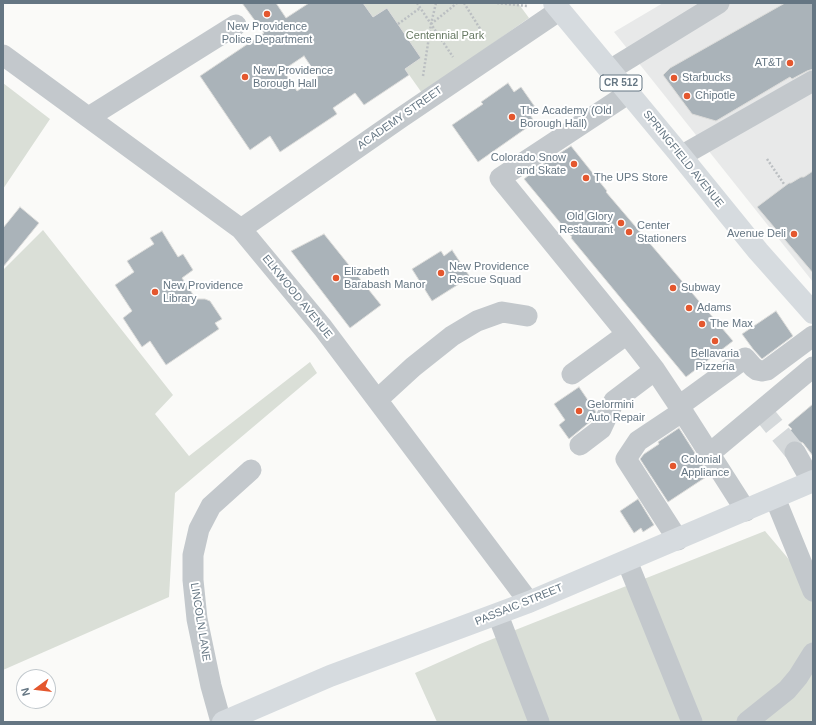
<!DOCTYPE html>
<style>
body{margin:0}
#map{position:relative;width:816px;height:725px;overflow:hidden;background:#fafaf8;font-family:Helvetica,sans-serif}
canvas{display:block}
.frame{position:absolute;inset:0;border:4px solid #657683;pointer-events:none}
.north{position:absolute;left:16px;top:669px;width:40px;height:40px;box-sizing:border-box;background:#fff;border:1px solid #c1c8cd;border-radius:50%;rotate:255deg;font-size:11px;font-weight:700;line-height:16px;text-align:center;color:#657683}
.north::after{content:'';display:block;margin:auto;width:14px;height:18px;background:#e4572e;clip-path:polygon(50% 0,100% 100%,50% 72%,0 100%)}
</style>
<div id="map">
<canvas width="816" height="725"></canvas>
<div class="frame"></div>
<div class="north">N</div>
</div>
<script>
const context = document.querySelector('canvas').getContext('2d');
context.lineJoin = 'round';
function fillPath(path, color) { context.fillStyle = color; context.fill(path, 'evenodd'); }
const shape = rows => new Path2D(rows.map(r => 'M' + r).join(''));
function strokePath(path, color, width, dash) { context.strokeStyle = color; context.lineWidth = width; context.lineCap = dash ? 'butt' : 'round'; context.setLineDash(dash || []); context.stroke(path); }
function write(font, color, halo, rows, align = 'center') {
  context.font = font + ' Helvetica,sans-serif'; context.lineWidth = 4; context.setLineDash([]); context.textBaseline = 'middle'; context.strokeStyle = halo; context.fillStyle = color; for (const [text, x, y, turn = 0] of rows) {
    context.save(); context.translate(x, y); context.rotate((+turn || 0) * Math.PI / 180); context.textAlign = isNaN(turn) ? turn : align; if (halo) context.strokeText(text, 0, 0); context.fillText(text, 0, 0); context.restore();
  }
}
fillPath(shape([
 [663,3,813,3,813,282,614,32]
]), '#e8e9e9');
fillPath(shape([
 [363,3,518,3,529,18,422,93,405,69,420,58,387,8,373,17],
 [3,83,50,119,3,189],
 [43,230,173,395,155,414,189,456,310,362,317,373,175,493,169,597,3,670,3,270],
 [765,531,813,588,813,722,437,722,415,673,480,644]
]), '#dadfd7');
const building = shape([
 [242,3,276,3,286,18,309,3,363,3,373,17,387,8,421,58,405,69,409,75,364,105,355,93,333,108,337,114,280,152,270,136,250,150,200,76,264,33,242,3],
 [304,56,318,77,297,91,283,70,304,56],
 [785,3,813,3,813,69,807,71,792,79,790,77,716,121,692,114,663,75,670,68,785,3],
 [508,83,514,92,521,87,535,107,528,112,535,122,478,162,452,125,483,104,481,102,508,83],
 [571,146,607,191,606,192,733,341,686,377,571,238,572,237,524,179,543,164,571,146],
 [813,171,813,273,757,207,789,183,791,183,801,177,804,177,813,171],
 [20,207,39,223,3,267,3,228,20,207],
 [162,231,178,257,183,254,193,270,182,278,196,299,205,299,210,301,222,319,215,323,219,329,166,365,150,341,142,347,123,318,132,311,115,285,134,272,127,261,154,244,150,238,162,231],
 [324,234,381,305,350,328,291,251,324,234],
 [452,250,470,277,432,301,412,269,441,251,444,256,452,250],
 [776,311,793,336,762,359,753,349,742,334,776,311],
 [579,387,596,412,591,421,569,439,559,425,565,420,554,404,579,387],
 [813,404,813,456,803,443,795,440,789,442,784,446,783,452,776,442,792,429,788,425,813,404],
 [679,428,709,475,668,502,640,459,644,454,659,444,658,442,679,428],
 [638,499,654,525,643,532,641,528,634,533,620,511,638,499]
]);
fillPath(building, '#aab3b9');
strokePath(building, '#dcdcda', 1);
strokePath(shape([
 [761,410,795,452]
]), '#d5d9db', 21, [21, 10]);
strokePath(shape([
 [417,3,453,57],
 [464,3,484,35],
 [497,3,527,6],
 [398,24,420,8],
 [431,24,457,3],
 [423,76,431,24,436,3],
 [767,159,784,184]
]), '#bbbfc2', 2.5, [2, 2]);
strokePath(shape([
 [3,55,241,229,323,328,529,602],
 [610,70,719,3],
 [629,93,500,178,627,334,655,370,679,406,746,511],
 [89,117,236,25],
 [681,156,813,81],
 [241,229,402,117,560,10],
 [572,374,627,334],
 [377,400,413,367,452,336,477,321,502,312,527,316],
 [679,406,745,358,753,367,757,370,762,371,767,370,813,336],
 [580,445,601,429,614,401,655,370],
 [795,452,812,482],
 [709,454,813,367],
 [775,498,813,591],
 [678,540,626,459,638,441,683,411],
 [627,561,692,722],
 [498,615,539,722],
 [221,722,211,686,197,619,193,580,193,555,199,529,211,506,251,470],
 [747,722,787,690,798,677,813,653]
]), '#c3c8cc', 21);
strokePath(shape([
 [554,3,681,156,758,251,813,313],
 [223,722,330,676,529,602,813,481]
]), '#d6dbdf', 22);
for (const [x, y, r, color] of [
 [267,14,4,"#e4572e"],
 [790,63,4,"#e4572e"],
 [245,77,4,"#e4572e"],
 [674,78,4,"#e4572e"],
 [687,96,4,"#e4572e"],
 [512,117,4,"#e4572e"],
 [574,164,4,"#e4572e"],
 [586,178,4,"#e4572e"],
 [621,223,4,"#e4572e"],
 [629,232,4,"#e4572e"],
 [794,234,4,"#e4572e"],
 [441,273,4,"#e4572e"],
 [336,278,4,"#e4572e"],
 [673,288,4,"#e4572e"],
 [155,292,4,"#e4572e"],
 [689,308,4,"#e4572e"],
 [702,324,4,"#e4572e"],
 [715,341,4,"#e4572e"],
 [579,411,4,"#e4572e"],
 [673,466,4,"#e4572e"]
]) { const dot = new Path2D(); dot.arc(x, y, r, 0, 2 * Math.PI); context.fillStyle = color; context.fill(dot); strokePath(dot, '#fff', 1.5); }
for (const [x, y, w] of [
 [621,83,42]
]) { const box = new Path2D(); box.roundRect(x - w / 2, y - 8, w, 16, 3); context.fillStyle = '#fff'; context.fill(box); strokePath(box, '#657683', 1); }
write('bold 10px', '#657683', null, [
 ["CR 512",621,83]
]);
write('11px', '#657683', '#fff', [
 ["New Providence",267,27,"center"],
 ["Police Department",267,40,"center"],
 ["AT&T",782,63,"right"],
 ["New Providence",253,71],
 ["Borough Hall",253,84],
 ["Starbucks",682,78],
 ["Chipotle",695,96],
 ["The Academy (Old",520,111],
 ["Borough Hall)",520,124],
 ["Colorado Snow",566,158,"right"],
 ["and Skate",566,171,"right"],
 ["The UPS Store",594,178],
 ["Old Glory",613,217,"right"],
 ["Restaurant",613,230,"right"],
 ["Center",637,226],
 ["Stationers",637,239],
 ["Avenue Deli",786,234,"right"],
 ["New Providence",449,267],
 ["Rescue Squad",449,280],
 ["Elizabeth",344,272],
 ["Barabash Manor",344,285],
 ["New Providence",163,286],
 ["Library",163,299],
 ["Subway",681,288],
 ["Adams",697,308],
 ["The Max",710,324],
 ["Bellavaria",715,354,"center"],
 ["Pizzeria",715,367,"center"],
 ["Gelormini",587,405],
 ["Auto Repair",587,418],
 ["Colonial",681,460],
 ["Appliance",681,473]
], 'left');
write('11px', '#687a64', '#fff', [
 ["Centennial Park",445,36]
]);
write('11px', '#657683', '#fff', [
 ["ACADEMY STREET",400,118,-35],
 ["SPRINGFIELD AVENUE",683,159,51],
 ["ELKWOOD AVENUE",297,297,51],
 ["PASSAIC STREET",519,605,-22],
 ["LINCOLN LANE",200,622,81]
]);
</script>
